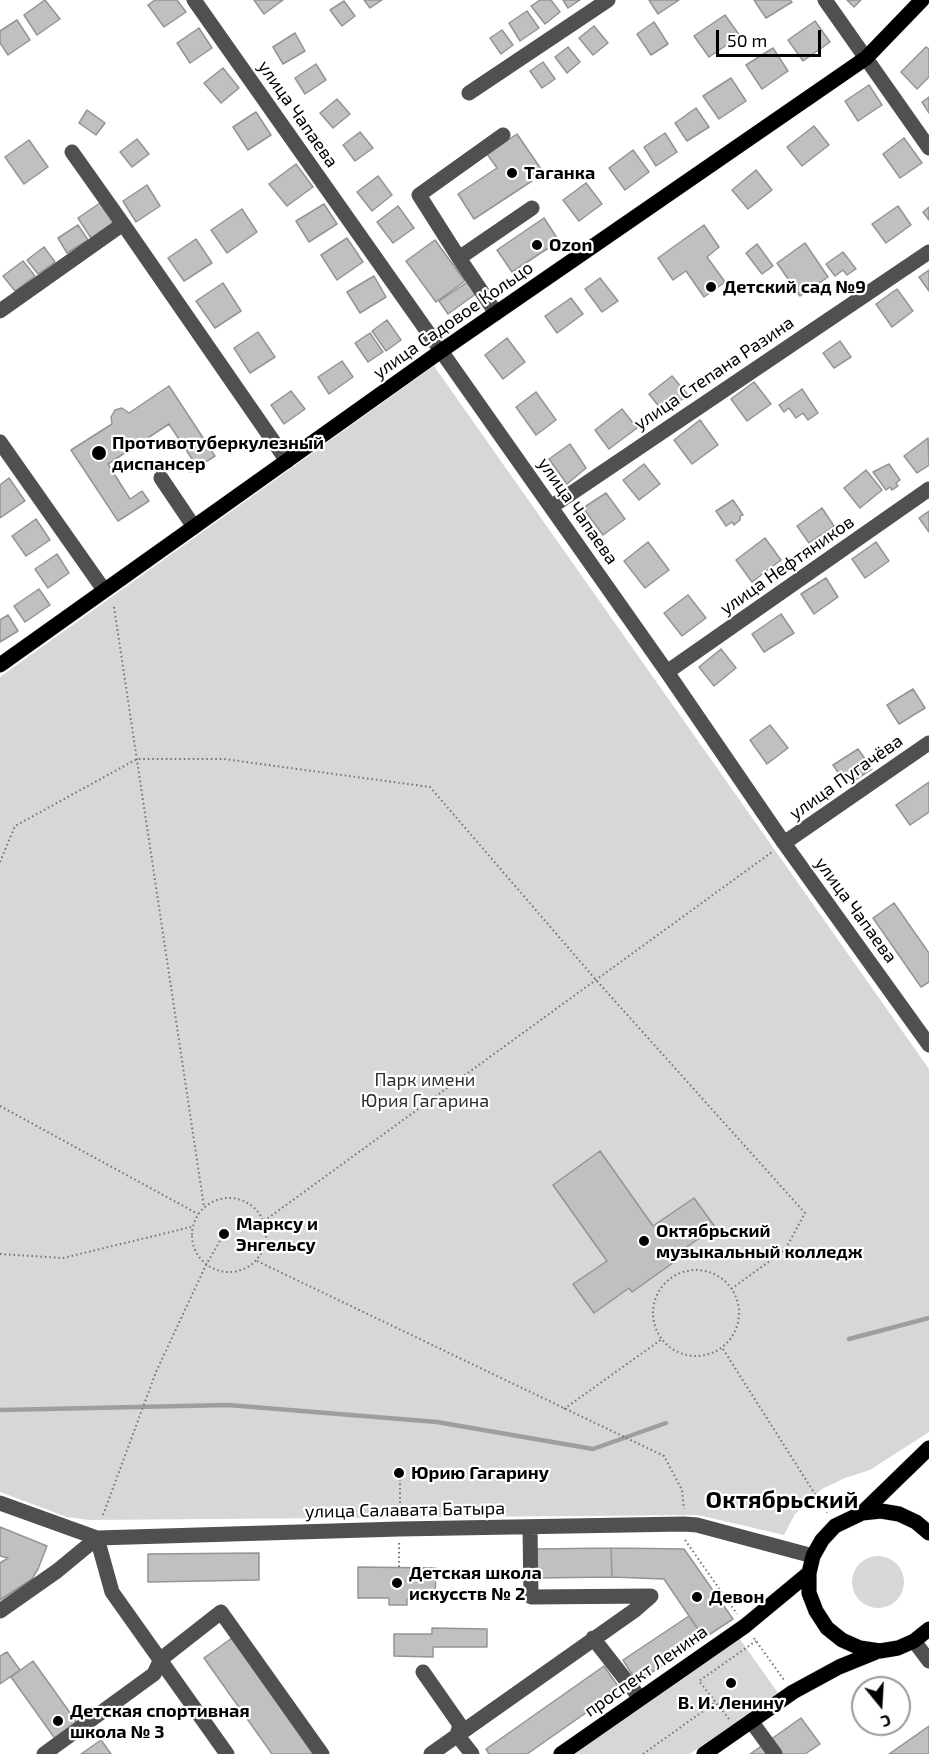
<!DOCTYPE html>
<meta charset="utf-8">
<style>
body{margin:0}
#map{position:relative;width:929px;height:1754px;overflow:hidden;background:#fff;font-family:"Exo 2",sans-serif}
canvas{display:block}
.north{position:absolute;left:851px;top:1676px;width:60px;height:60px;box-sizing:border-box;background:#fff;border:2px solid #999;border-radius:50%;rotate:162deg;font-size:16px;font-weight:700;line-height:24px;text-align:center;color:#000}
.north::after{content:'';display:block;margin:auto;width:21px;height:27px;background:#000;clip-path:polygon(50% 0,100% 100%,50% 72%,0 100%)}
.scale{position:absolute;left:716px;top:30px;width:105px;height:27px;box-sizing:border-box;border:3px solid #000;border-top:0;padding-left:8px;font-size:18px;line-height:21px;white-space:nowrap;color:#000;-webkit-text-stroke:4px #fff;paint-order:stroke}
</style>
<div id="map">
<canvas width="929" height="1754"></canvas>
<div class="north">С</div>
<div class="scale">50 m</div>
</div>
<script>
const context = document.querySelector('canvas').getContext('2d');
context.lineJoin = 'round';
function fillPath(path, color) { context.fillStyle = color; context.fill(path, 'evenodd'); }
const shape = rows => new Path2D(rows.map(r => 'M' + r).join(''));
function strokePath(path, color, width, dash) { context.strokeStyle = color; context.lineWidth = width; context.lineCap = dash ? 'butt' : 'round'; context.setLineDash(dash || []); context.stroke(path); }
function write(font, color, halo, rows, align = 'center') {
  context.font = font + ' "Exo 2",sans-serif'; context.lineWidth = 4.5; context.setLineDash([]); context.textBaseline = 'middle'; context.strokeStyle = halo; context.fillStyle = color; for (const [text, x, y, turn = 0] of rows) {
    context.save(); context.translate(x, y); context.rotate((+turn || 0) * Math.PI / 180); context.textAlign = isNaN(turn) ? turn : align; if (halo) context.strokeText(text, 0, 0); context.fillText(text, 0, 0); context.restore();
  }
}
fillPath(shape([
 [434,366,929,1069,929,1432,870,1470,845,1478,822,1489,795,1514,784,1535,698,1515,89,1520,67,1517,0,1492,0,677],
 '852 1582a26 26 0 1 1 52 0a26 26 0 1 1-52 0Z',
 [737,1635,778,1693,690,1754,566,1754]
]), '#d7d7d7');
strokePath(shape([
 [849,1339,929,1318],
 [0,1410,228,1405,437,1422,593,1449,666,1423]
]), '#9e9e9e', 4.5);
const building = shape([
 [45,0,60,19,37,35,24,15,45,0],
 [155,0,177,0,186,12,164,27,148,5,155,0],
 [254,0,283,0,264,14,254,0],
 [364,0,382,0,370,8,364,0],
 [540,0,551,0,560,12,545,24,531,6,540,0],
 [563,0,580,0,568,8,563,0],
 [649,0,679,0,658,14,649,0],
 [754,0,790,0,792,2,766,18,754,0],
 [847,0,861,0,854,7,847,0],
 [344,1,355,16,342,26,330,10,344,1],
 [527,11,539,28,520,41,509,23,527,11],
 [725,15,740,36,709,57,694,36,725,15],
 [17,20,30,40,8,55,0,43,0,31,17,20],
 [815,21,830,42,803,61,788,40,815,21],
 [654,22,668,44,651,55,637,34,654,22],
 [594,26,608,43,593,55,579,38,594,26],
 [199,28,212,48,190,63,177,43,199,28],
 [502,30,513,45,501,54,490,38,502,30],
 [295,33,305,51,283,64,273,47,295,33],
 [568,47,580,62,567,73,555,57,568,47],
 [926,47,929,49,929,77,917,89,901,72,926,47],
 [773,48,788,71,762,89,746,65,773,48],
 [543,62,555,79,542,88,530,71,543,62],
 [316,64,326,80,305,94,295,78,316,64],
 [223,68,239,88,221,103,204,83,223,68],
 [731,78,746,101,719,119,703,96,731,78],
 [869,85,882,105,858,121,845,101,869,85],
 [929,97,929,113,922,102,929,97],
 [337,99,350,114,333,128,320,113,337,99],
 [696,108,709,127,687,141,675,123,696,108],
 [87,110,105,123,96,135,79,123,87,110],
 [256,112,271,135,248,150,233,127,256,112],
 [814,126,829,145,802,166,787,147,814,126],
 [360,132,373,148,355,161,343,145,360,132],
 [665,133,677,152,656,166,644,147,665,133],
 [517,134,541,169,529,177,532,181,474,219,458,194,497,168,487,154,517,134],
 [904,138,922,163,900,178,883,154,904,138],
 [137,139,149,154,132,167,120,152,137,139],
 [29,140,48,167,24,184,5,157,29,140],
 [633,150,649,172,625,190,609,168,633,150],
 [296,164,313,187,287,206,269,184,296,164],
 [756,170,772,190,748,209,732,190,756,170],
 [378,176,392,195,372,211,357,192,378,176],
 [586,183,602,204,579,221,563,200,586,183],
 [147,185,160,206,136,222,123,201,147,185],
 [100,203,113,223,91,238,78,218,100,203],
 [324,204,337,224,309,242,296,221,324,204],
 [398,206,414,228,393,243,377,222,398,206],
 [898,206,911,225,886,243,872,224,898,206],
 [929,207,929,220,923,212,929,207],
 [242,209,257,232,227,253,211,230,242,209],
 [544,218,559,241,512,272,497,250,544,218],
 [78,225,88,240,67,253,58,238,78,225],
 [704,225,719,247,707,257,725,282,704,297,686,271,673,280,658,258,704,225],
 [347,238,363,262,337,280,321,255,347,238],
 [196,239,212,263,184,281,168,258,196,239],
 [435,240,465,281,436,302,406,261,435,240],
 [805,243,828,277,800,296,777,263,805,243],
 [757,244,773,266,762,274,746,253,757,244],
 [44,247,55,262,38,274,27,260,44,247],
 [843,252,856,269,847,275,843,270,835,276,826,264,843,252],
 [23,261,35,276,15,291,3,276,23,261],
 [929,270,929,291,919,277,929,270],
 [374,276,386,297,360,313,347,292,374,276],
 [600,278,618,301,602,312,585,289,600,278],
 [469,281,477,293,448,314,439,301,469,281],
 [223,283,241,311,215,328,196,301,223,283],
 [897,289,913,311,892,327,876,304,897,289],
 [571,298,583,314,557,333,545,316,571,298],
 [387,320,401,340,386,351,372,331,387,320],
 [258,332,275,357,250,373,234,348,258,332],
 [370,333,383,352,368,362,355,343,370,333],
 [507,338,525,362,503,379,485,355,507,338],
 [840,341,851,357,834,368,823,353,840,341],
 [342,361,353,377,329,394,318,377,342,361],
 [672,376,688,395,664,413,649,394,672,376],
 [754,382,771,404,747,421,731,399,754,382],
 [169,386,215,456,190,472,184,463,192,459,169,424,108,464,130,499,142,491,149,501,118,521,71,450,112,424,111,417,115,410,122,408,129,413,169,386],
 [802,389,818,413,808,420,803,413,796,418,789,408,784,412,779,405,802,389],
 [291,391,305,409,284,424,271,405,291,391],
 [536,392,556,420,536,435,516,407,536,392],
 [622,409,637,428,609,449,595,430,622,409],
 [700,420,718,445,692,464,674,440,700,420],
 [928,438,929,465,917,473,904,456,928,438],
 [570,444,586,468,567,484,549,459,570,444],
 [644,464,660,484,639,500,623,480,644,464],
 [889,464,900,480,896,483,898,486,892,490,890,487,886,490,873,472,889,464],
 [866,470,882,490,860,508,844,488,866,470],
 [9,478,25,501,0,518,0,485,9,478],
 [606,493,625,519,603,535,583,508,606,493],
 [733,500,743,515,740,516,740,520,734,525,732,522,726,526,716,511,733,500],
 [822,508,834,526,809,543,797,526,822,508],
 [929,511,929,532,919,518,929,511],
 [36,519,50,540,26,556,12,536,36,519],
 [765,538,781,560,752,582,736,560,765,538],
 [648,542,669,570,645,588,624,561,648,542],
 [876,542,889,561,865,578,852,559,876,542],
 [57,554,69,573,48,588,35,569,57,554],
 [826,578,838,597,814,614,801,594,826,578],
 [39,589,50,605,25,622,14,606,39,589],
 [688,595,706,618,682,636,664,613,688,595],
 [781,614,794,633,764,652,752,634,781,614],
 [8,615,18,631,0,642,0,620,8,615],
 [721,649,736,668,714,686,699,667,721,649],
 [913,689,925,708,899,724,887,705,913,689],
 [770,725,788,748,767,764,750,740,770,725],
 [858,749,872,769,847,785,833,765,858,749],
 [929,782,929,812,910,825,896,805,929,782],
 [894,903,929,953,929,982,921,987,873,918,894,903],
 [600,1151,653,1226,694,1198,715,1227,674,1256,677,1260,632,1292,629,1288,594,1313,573,1284,607,1261,553,1185,600,1151],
 [0,1527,47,1546,38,1569,32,1579,0,1600,0,1563,8,1558,0,1556,0,1527],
 [611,1548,684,1549,733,1619,704,1638,664,1579,612,1577,611,1548],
 [611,1548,612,1577,536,1578,536,1549,611,1548],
 [259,1553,259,1580,148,1582,148,1554,259,1553],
 [358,1567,436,1568,435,1599,407,1599,407,1605,389,1605,389,1598,358,1598,358,1567],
 [689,1616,704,1638,637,1682,623,1660,689,1616],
 [432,1628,487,1629,487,1647,433,1647,433,1657,394,1656,394,1634,432,1634,432,1628],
 [232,1638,313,1754,272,1754,204,1658,232,1638],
 [7,1652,20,1670,0,1684,0,1656,7,1652],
 [33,1661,78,1724,56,1740,11,1677,33,1661],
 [604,1666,620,1689,527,1754,489,1754,486,1749,604,1666],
 [801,1718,820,1744,805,1754,750,1754,801,1718],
 [929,1726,929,1754,889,1754,929,1726],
 [101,1740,111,1754,81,1754,101,1740]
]);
fillPath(building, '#c0c0c0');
strokePath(building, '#949494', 1.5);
const major = shape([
 [0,665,441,351,866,58,922,0],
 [862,1513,929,1448],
 [929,1533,916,1522,899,1514,881,1511,862,1513,835,1526,822,1540,813,1556,809,1573,809,1593,816,1611,827,1628,842,1640,860,1648,880,1651,898,1648,914,1641,929,1629],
 [561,1754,745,1626,809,1573],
 [704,1754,793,1692,839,1667,876,1652]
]);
strokePath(major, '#dbdbdb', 16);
strokePath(shape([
 [114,607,204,1207],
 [0,862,15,826,137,759,224,759,430,787,596,980,805,1213,785,1250,731,1289],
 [0,1106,198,1214],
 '192 1235a37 37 0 1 1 74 0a37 37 0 1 1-74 0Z',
 [264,1221,772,852],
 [0,1254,63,1258,191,1227],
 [257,1261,664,1456,682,1490,684,1509],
 '653 1313a43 43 0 1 1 86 0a43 43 0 1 1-86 0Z',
 [723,1349,827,1513],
 [564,1409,662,1339],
 [400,1512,400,1476],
 [103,1515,156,1372,206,1265,224,1234],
 [685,1540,737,1614],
 [399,1567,399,1543],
 [754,1638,784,1680],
 [729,1719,699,1681,756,1641],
 [643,1754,716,1702]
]), '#727272', 2, [1.5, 3]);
strokePath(shape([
 [194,0,667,672,784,843,929,1045],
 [825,0,929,148],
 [469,93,608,0],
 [72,152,123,224],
 [459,258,419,195,503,135],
 [0,311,123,224,287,461],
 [496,313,459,258,532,208],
 [0,442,104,590],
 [161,478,194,527],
 [551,507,929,252],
 [667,672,929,489],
 [784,843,929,743],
 [0,1503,97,1538,399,1529,684,1524,697,1525,813,1556],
 [0,1611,57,1571,97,1538,112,1592,227,1754],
 [593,1638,640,1698],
 [914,1641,929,1661],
 [423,1672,460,1725,457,1735,472,1754],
 [751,1721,775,1754],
 [44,1754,154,1674,161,1659,221,1612,322,1754],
 [431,1754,635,1610,651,1596,531,1597,530,1527]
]), '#505050', 15);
strokePath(major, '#000', 15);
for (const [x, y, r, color] of [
 [512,173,6,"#000"],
 [537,245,6,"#000"],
 [711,287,6,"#000"],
 [99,453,8,"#000"],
 [224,1234,6,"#000"],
 [644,1241,6,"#000"],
 [399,1473,6,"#000"],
 [397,1583,6,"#000"],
 [697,1597,6,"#000"],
 [731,1683,6,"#000"],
 [58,1721,6,"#000"]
]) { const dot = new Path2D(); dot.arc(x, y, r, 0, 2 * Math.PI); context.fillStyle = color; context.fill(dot); strokePath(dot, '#fff', 2); }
write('18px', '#000', '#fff', [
 ["улица Чапаева",298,114,55],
 ["улица Садовое Кольцо",453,320,-35],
 ["улица Степана Разина",714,373,-34],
 ["улица Чапаева",578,511,55],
 ["улица Нефтяников",787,565,-35],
 ["улица Пугачёва",846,777,-35],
 ["улица Чапаева",856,910,54],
 ["улица Салавата Батыра",405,1510,-1],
 ["проспект Ленина",646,1671,-35]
]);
write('bold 18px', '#000', '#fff', [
 ["Таганка",524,173],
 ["Ozon",549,245],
 ["Детский сад №9",723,287],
 ["Противотуберкулезный",112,443],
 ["диспансер",112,464],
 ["Марксу и",236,1224],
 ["Энгельсу",236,1245],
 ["Октябрьский",656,1231],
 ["музыкальный колледж",656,1252],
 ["Юрию Гагарину",411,1473],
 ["Детская школа",409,1573],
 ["искусств № 2",409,1594],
 ["Девон",709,1597],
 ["В. И. Ленину",731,1703,"center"],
 ["Детская спортивная",70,1711],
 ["школа № 3",70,1732]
], 'left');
write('18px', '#2e2e2e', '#fff', [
 ["Парк имени",425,1080],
 ["Юрия Гагарина",425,1101]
]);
write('bold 24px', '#000', '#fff', [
 ["Октябрьский",782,1500]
]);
</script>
